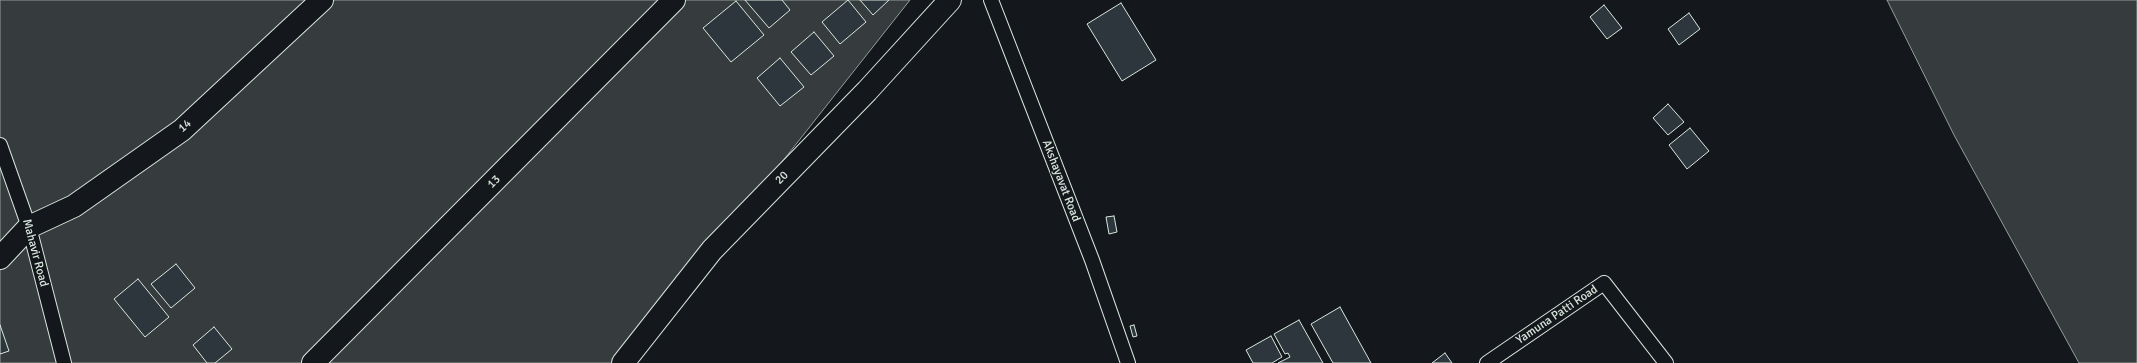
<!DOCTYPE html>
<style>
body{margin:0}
canvas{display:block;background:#14181c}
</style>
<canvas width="2137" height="363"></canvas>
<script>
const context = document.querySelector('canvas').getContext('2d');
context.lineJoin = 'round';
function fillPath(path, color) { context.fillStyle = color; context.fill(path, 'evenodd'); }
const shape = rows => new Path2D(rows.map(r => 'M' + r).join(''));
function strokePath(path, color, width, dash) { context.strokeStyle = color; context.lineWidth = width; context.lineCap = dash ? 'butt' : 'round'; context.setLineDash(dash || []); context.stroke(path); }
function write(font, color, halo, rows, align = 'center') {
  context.font = font + ' Signika,sans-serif'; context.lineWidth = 3; context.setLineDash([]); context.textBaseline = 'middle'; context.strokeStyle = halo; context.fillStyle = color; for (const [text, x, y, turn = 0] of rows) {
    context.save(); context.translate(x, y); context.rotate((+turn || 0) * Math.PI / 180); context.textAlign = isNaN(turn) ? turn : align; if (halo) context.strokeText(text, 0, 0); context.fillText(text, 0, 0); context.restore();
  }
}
const water = shape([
 [0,0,910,0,623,363,0,363,0,0],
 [1887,0,2137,0,2137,363,2079,363,1954,135,1887,0]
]);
fillPath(water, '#363b3e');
strokePath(water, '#939e99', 1);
const building = shape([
 [745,0,782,0,790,10,769,28,745,0],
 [848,0,866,22,840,44,822,22,848,0],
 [860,0,889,0,873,15,860,0],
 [736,1,764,35,731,62,703,28,736,1],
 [1121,3,1156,60,1122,81,1087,24,1121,3],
 [1604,5,1622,28,1607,39,1590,17,1604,5],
 [1689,13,1700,29,1679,45,1668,29,1689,13],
 [814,32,834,56,811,75,791,52,814,32],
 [780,58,804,87,780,106,757,78,780,58],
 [1668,104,1684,122,1668,135,1653,118,1668,104],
 [1690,128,1709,151,1687,169,1669,145,1690,128],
 [1114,216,1117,232,1109,234,1106,217,1114,216],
 [176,264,195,288,171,308,151,284,176,264],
 [138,279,169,317,145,337,114,299,138,279],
 [1340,307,1371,363,1333,363,1311,324,1340,307],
 [1299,320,1323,363,1278,363,1290,357,1288,353,1285,354,1274,334,1299,320],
 [0,325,9,351,0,354,0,325],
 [1134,325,1137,336,1133,337,1130,326,1134,325],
 [214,327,232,349,215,363,207,363,193,345,214,327],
 [1271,336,1282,357,1272,363,1253,363,1246,350,1271,336],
 [1445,353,1452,363,1432,363,1445,353]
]);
fillPath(building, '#2c363c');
strokePath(building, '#d8e6dc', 1);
const service = shape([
 [991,0,1092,260,1128,363],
 [0,145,29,227,64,363],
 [1487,363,1604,283,1666,363]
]);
const minor = shape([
 [0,258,29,227,74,206,182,130,322,0],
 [313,363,674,0],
 [623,363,712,250,867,91,950,0]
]);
strokePath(service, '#d8e6dc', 16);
strokePath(minor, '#d8e6dc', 24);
strokePath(service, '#14181c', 14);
strokePath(minor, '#14181c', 22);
write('12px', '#d8e6dc', '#14181c', [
 ["14",185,126,-41],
 ["20",782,178,-46],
 ["Akshayavat Road",1061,181,69],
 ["13",494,182,-45],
 ["Mahavir Road",35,253,75],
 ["Yamuna Patti Road",1557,315,-34]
]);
</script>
